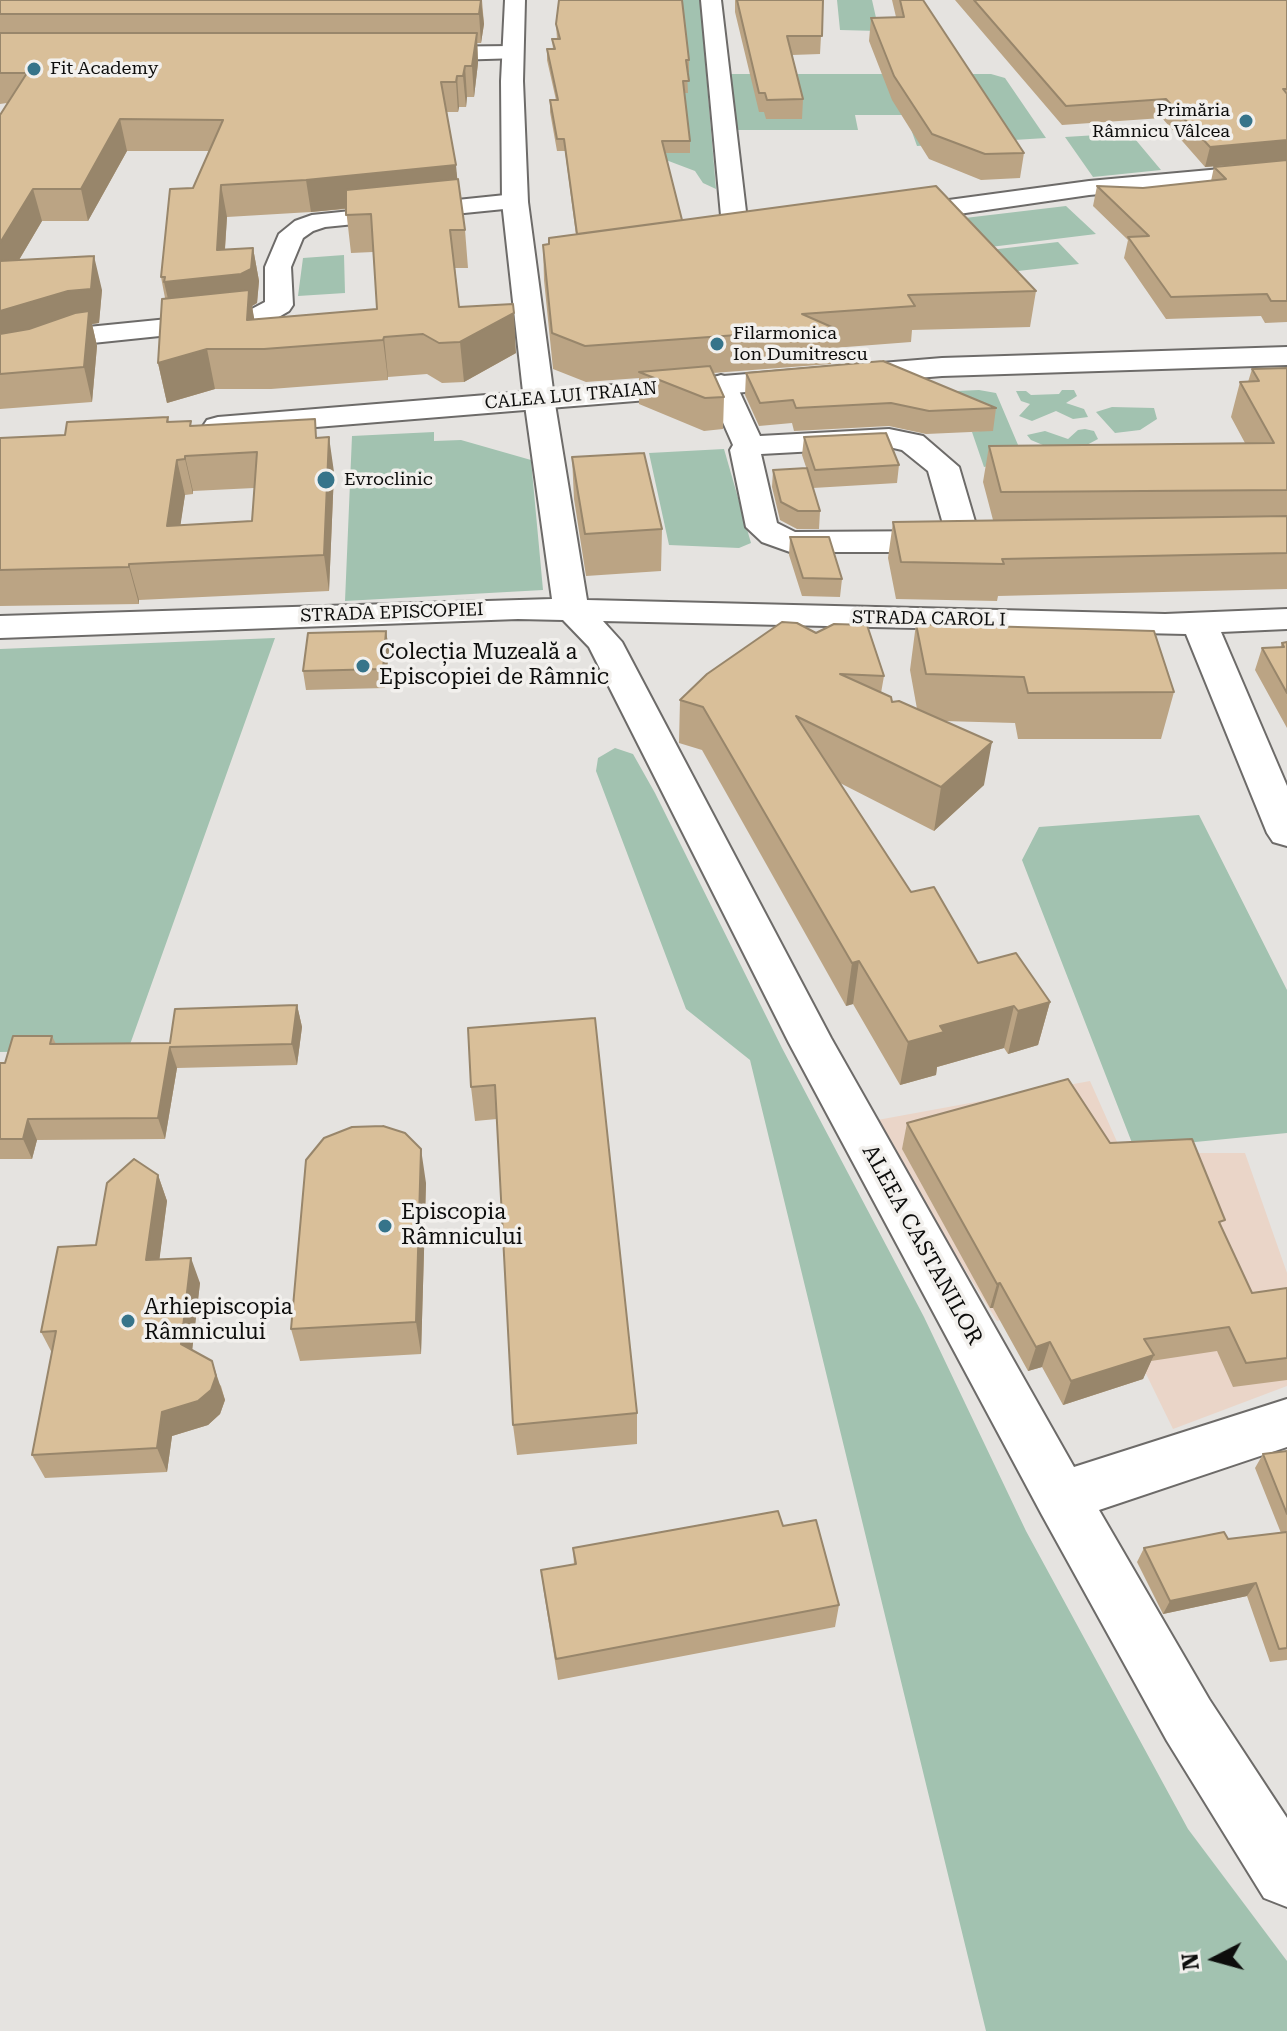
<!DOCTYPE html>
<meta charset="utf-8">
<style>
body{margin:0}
#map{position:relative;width:1287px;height:2031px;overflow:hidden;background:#e5e3e0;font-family:"Roboto Serif",serif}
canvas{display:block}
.north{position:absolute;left:1175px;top:1919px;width:80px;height:80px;-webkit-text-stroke:6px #f2f0ed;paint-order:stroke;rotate:264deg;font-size:22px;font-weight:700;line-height:32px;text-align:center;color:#0d0d0c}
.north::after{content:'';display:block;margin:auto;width:28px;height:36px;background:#0d0d0c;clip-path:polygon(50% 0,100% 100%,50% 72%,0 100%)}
</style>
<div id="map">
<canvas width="1287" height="2031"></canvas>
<div class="north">N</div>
</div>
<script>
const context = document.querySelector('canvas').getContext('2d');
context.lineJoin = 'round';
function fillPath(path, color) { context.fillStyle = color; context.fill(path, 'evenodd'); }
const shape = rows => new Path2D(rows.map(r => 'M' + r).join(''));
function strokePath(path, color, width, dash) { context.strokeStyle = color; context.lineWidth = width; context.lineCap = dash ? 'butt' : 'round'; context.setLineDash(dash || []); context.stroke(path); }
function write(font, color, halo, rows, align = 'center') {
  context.font = font + ' "Roboto Serif",serif'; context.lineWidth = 7; context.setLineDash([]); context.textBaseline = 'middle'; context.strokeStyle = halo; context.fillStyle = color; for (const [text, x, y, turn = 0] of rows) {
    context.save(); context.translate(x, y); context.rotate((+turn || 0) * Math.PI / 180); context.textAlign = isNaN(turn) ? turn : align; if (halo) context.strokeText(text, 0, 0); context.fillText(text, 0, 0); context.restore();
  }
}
fillPath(shape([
 [1090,1081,1122,1153,1245,1153,1287,1273,1287,1386,1173,1429,1106,1292,997,1321,872,1121]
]), '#ead5c8');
fillPath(shape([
 [630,0,700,0,716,189,703,183,695,171,658,157],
 [837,0,872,0,879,31,840,30],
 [726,74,991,74,1005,78,1046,138,917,146,906,115,855,115,858,130,733,130],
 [1130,133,1161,170,1093,177,1065,137],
 [1066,206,1096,234,974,249,948,220],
 [1058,242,1079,264,992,274,973,252],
 [344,255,345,293,298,296,303,258],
 [979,390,996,393,1024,459,984,467,972,432,980,431,974,418,914,393],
 [1062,390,1074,390,1077,396,1066,403,1084,409,1088,417,1073,419,1056,411,1032,421,1019,416,1030,404,1021,401,1016,391,1026,391,1031,395,1059,394],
 [1112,407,1154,408,1157,419,1140,430,1115,433,1096,412],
 [1085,429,1094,431,1098,439,1083,447,1050,448,1031,440,1027,435,1045,431,1068,439,1078,430],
 [434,432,434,441,461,440,531,460,543,590,345,601,352,436],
 [724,449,751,543,739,548,669,545,649,453],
 [275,638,128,1050,0,1052,0,649],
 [615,748,633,754,655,793,782,1048,924,1317,1026,1531,1188,1829,1287,1961,1287,2031,986,2031,750,1060,686,1009,596,771,598,758],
 [1199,815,1287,990,1287,1133,1134,1148,1022,860,1039,827]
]), '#a2c2b0');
const minor = shape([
 [701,0,721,0,749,237,745,243,736,245,727,243,723,237,701,0],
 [512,46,523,53,520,58,418,61,407,54,418,47,512,46],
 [1287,163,1287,177,1089,195,897,223,888,220,884,215,888,210,897,207,1089,181,1287,163],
 [515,194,524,197,528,202,524,207,325,227,313,231,303,238,291,267,293,305,289,311,265,325,83,344,37,361,0,367,0,349,22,347,78,328,248,311,265,302,265,267,279,234,295,221,312,215,515,194],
 [721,375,731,378,736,384,760,436,889,429,923,436,959,467,981,542,976,549,964,552,790,552,762,542,746,527,730,450,733,445,706,384,711,378,721,375],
 [889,447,902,450,928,471,945,531,795,532,777,523,761,454,889,447],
 [539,389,550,392,554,398,587,600,1165,614,1287,609,1287,629,1221,632,1287,786,1287,846,1273,842,1267,833,1186,634,603,621,622,642,831,1038,1074,1467,1287,1399,1287,1447,1099,1510,1209,1699,1287,1818,1287,1907,1264,1898,1167,1741,1042,1515,789,1043,589,647,563,620,518,619,0,638,0,616,552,599,524,398,528,392,539,389]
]);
const major = shape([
 [505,0,525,0,523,81,528,202,553,390,942,358,1287,347,1287,365,942,376,218,435,207,432,203,426,207,420,218,417,523,392,502,202,501,81,505,0]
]);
strokePath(minor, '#6d6b69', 4);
strokePath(major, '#6d6b69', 4);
fillPath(minor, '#fff');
fillPath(major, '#fff');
fillPath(shape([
 [0,0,482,0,484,24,481,43,477,43,478,63,474,97,467,97,466,107,459,107,458,112,447,112,465,230,468,268,455,268,459,307,516,353,464,382,442,383,427,374,388,377,388,380,271,389,215,389,167,403,158,363,165,298,161,277,193,188,209,151,127,151,88,221,42,221,19,260,102,290,99,323,92,324,97,346,92,402,0,409,0,115,7,103,0,104],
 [346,209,351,253,373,252,377,309,254,320,252,306,257,303,259,281,253,248,225,250,227,217,311,212],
 [735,0,823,0,820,54,792,55,803,99,802,119,766,119,764,112,759,112,735,12],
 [892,0,923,0,1024,153,1020,178,981,180,929,159,892,100,869,41,871,18,896,17],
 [955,0,1287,0,1287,322,1265,323,1261,316,1166,319,1124,258,1128,240,1093,206,1097,186,1143,188,1211,181,1214,167,1287,160,1205,167,1162,118,1062,125],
 [556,24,689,60,689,72,687,72,688,93,684,93,690,141,690,153,665,153,682,220,1036,291,1030,327,912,330,911,342,833,348,831,364,713,373,724,397,723,429,704,431,639,404,639,378,586,382,553,369,544,280,543,245,549,244,576,235,565,151,557,151,550,112,550,100,556,100,547,60,547,49,553,49,552,39,557,39],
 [1287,368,1287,589,998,596,997,601,896,599,888,558,893,522,993,520,983,482,989,446,1245,443,1231,417,1240,382,1248,382,1252,369],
 [746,373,996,408,993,431,926,434,889,426,794,431,792,423,759,426,745,395],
 [168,417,169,422,192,425,317,437,334,472,329,591,139,600,139,604,0,606,0,438,65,435],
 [254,488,252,521,180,525,185,495,193,494,193,491],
 [804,437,899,465,897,483,813,488,802,455],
 [572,457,662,529,661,571,586,576,574,499],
 [773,470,820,511,819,529,797,529,780,520,772,487],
 [790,537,842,579,840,597,802,596,789,555],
 [782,622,884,676,881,693,892,702,917,709,910,670,916,624,1174,692,1161,739,1018,739,1015,723,943,721,984,785,934,831,840,783,911,892,978,963,1050,1002,1038,1045,1008,1054,1004,1048,937,1067,936,1075,900,1085,853,1004,846,1006,702,750,679,743,680,700],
 [386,631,389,650,385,688,306,690,303,671],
 [1287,642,1287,728,1255,670,1262,648,1280,648,1282,643],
 [297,1005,302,1027,297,1065,177,1068,165,1139,37,1140,32,1159,0,1159,0,1063,5,1063,52,1036,56,1044,170,1043],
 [595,1018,637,1413,637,1444,517,1455,513,1425,497,1119,475,1121,471,1087],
 [907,1123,1110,1143,1221,1228,1252,1293,1287,1288,1287,1380,1233,1387,1217,1351,1151,1361,1143,1379,1063,1405,1042,1367,1028,1371,993,1308,990,1308,902,1149],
 [158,1175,167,1201,159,1260,200,1283,192,1350,221,1386,225,1400,220,1414,208,1425,172,1436,167,1472,45,1478,32,1455,52,1353,41,1332,96,1245],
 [426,1183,421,1354,300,1361,291,1329],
 [1287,1451,1287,1660,1270,1662,1247,1596,1163,1614,1137,1562,1144,1548,1281,1533,1255,1468,1263,1454],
 [783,1526,839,1605,835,1627,558,1680,544,1593,541,1570,574,1565,573,1548]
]), '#bba484');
fillPath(shape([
 [481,0,484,24,481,43,479,14],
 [477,33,478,63,474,97,472,66],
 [465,66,467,97,466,107,463,76],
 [457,76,459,107,458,112,456,82],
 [120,119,127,151,88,221,81,189],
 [1287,140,1287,160,1205,167,1210,147],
 [456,165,459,197,311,212,306,180],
 [221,185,227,217,223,276,253,248,259,281,257,303,252,306,256,329,172,316,164,282,217,250],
 [33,189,42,221,0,292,0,243],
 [94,256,102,290,99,323,92,324,97,346,92,402,84,367,0,348,0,311],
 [514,313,516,353,464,382,460,342],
 [384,337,388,377,388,380,383,340],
 [207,349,215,389,167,403,158,363],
 [329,437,334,472,329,591,324,555],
 [185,456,193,491,193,494,185,459],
 [177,460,185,495,175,562,167,526],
 [129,564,139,600,139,604,129,567],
 [386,631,389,650,385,688,383,669],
 [992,742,984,785,934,831,941,787],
 [859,961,853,1004,846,1006,852,963],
 [1050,1002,1038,1045,1008,1054,1018,1011],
 [297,1005,302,1027,297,1065,292,1044],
 [1014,1006,1004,1048,937,1067,936,1075,900,1085,908,1042,940,1026],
 [170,1047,177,1068,165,1139,158,1118],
 [28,1119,37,1140,32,1159,23,1139],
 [421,1149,426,1183,421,1354,416,1322],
 [158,1175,167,1201,156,1286,146,1260],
 [191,1258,200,1283,190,1369,181,1344],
 [1000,1283,993,1308,990,1308,997,1284],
 [1050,1342,1042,1367,1028,1371,1036,1347],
 [1154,1355,1143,1379,1063,1405,1071,1381],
 [212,1361,225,1400,220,1414,208,1425,172,1436,167,1472,157,1448,162,1412],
 [1256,1583,1247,1596,1163,1614,1170,1601]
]), '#98866b');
const building = shape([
 [0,0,481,0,479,14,0,14,0,0],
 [559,0,682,0,689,60,686,60,689,81,683,81,690,141,662,141,682,220,577,234,564,139,557,139,550,100,558,100,547,49,555,49,552,39,560,39,556,24,559,0],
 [737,0,823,0,822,36,787,36,803,99,767,100,765,93,759,93,737,0],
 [900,0,923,0,1024,153,985,154,932,134,894,76,871,18,904,17,900,0],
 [974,0,1287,0,1287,89,1283,89,1287,94,1287,140,1210,147,1166,99,1066,106,974,0],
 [0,33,477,33,472,66,465,66,463,76,457,76,456,82,441,82,456,165,306,180,221,185,217,250,253,248,251,269,241,274,164,282,165,277,161,277,170,189,193,188,223,120,120,119,81,189,33,189,0,243,0,115,27,73,0,73,0,33],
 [1287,160,1287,301,1271,301,1267,294,1171,297,1128,237,1149,236,1097,186,1143,188,1226,179,1214,167,1287,160],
 [458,179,465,230,450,230,459,307,513,304,514,313,460,342,439,343,423,334,384,337,383,340,264,349,207,349,158,363,162,299,249,290,247,320,377,309,371,214,346,215,346,190,458,179],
 [936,186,1036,291,908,295,915,306,802,314,834,328,585,346,552,333,543,245,549,244,549,238,936,186],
 [94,256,91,289,68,291,0,311,0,261,94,256],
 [89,311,84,367,0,374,0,334,29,329,75,313,89,311],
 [883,361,996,408,929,411,891,403,796,408,793,400,760,403,746,373,883,361],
 [710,366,724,397,705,398,639,372,710,366],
 [1287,368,1287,490,1001,492,989,446,1274,443,1240,382,1259,381,1252,369,1287,368],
 [168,417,167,422,191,421,190,426,315,419,316,438,329,437,324,555,129,564,129,567,0,570,0,438,65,435,67,422,168,417],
 [257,452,252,521,167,526,177,460,185,459,185,456,257,452],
 [886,433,899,465,815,470,804,437,886,433],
 [644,453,662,529,585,534,572,457,644,453],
 [807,468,820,511,798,511,781,502,773,470,807,468],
 [1287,516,1287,553,1002,559,1004,564,901,562,893,522,1287,516],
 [790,537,829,537,842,579,803,578,790,537],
 [782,622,797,623,816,633,834,624,867,625,884,676,840,674,891,697,892,702,899,701,992,742,941,787,796,716,911,892,934,887,978,963,1016,953,1050,1002,1018,1011,1014,1006,940,1026,944,1032,908,1042,859,961,852,963,703,707,680,700,707,674,782,622],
 [916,624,1154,631,1174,692,1028,693,1024,677,926,674,916,624],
 [386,631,383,669,303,671,308,633,386,631],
 [1287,642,1287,693,1262,648,1284,647,1282,643,1287,642],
 [297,1005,292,1044,170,1047,158,1118,28,1119,23,1139,0,1139,0,1063,5,1063,13,1036,52,1036,50,1044,170,1043,175,1009,297,1005],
 [595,1018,637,1413,513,1425,495,1085,471,1087,468,1028,595,1018],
 [1068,1079,1110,1143,1192,1139,1225,1220,1219,1222,1252,1293,1287,1288,1287,1358,1246,1363,1229,1327,1144,1339,1154,1355,1071,1381,1050,1342,1036,1347,1000,1283,997,1284,907,1123,1068,1079],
 [383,1126,405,1133,421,1149,416,1322,291,1329,306,1160,324,1138,352,1127,383,1126],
 [134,1159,158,1175,146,1260,191,1258,181,1344,212,1361,216,1376,211,1390,198,1401,162,1412,157,1448,32,1455,56,1331,41,1332,58,1247,96,1245,107,1183,134,1159],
 [1287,1451,1287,1514,1263,1454,1287,1451],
 [778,1511,783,1526,816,1520,839,1605,556,1659,541,1570,576,1564,573,1548,778,1511],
 [1224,1532,1228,1539,1287,1532,1287,1648,1279,1649,1256,1583,1170,1601,1144,1548,1224,1532]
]);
fillPath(building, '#d9bf99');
strokePath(building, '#98866b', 2);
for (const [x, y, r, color] of [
 [34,69,8,"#36748a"],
 [1246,121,8,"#36748a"],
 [717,344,8,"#36748a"],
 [326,480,10,"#36748a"],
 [363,666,8,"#36748a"],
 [385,1226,8,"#36748a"],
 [128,1321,8,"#36748a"]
]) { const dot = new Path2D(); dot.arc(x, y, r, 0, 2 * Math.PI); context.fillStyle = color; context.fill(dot); strokePath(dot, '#f2f0ed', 3); }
write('18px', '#0d0d0c', '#f2f0ed', [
 ["Fit Academy",50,69],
 ["Primăria",1230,111,"right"],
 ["Râmnicu Vâlcea",1230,132,"right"],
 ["Filarmonica",733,334],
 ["Ion Dumitrescu",733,355],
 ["Evroclinic",344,480]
], 'left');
write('18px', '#0d0d0c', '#f2f0ed', [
 ["CALEA LUI TRAIAN",571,396,-5],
 ["STRADA EPISCOPIEI",392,613,-2],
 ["STRADA CAROL I",929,619,1]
]);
write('22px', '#0d0d0c', '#f2f0ed', [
 ["Colecția Muzeală a",379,653],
 ["Episcopiei de Râmnic",379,678],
 ["Episcopia",401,1213],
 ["Râmnicului",401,1238],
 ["Arhiepiscopia",144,1308],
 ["Râmnicului",144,1333]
], 'left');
write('22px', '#0d0d0c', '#f2f0ed', [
 ["ALEEA CASTANILOR",922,1245,61]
]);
</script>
